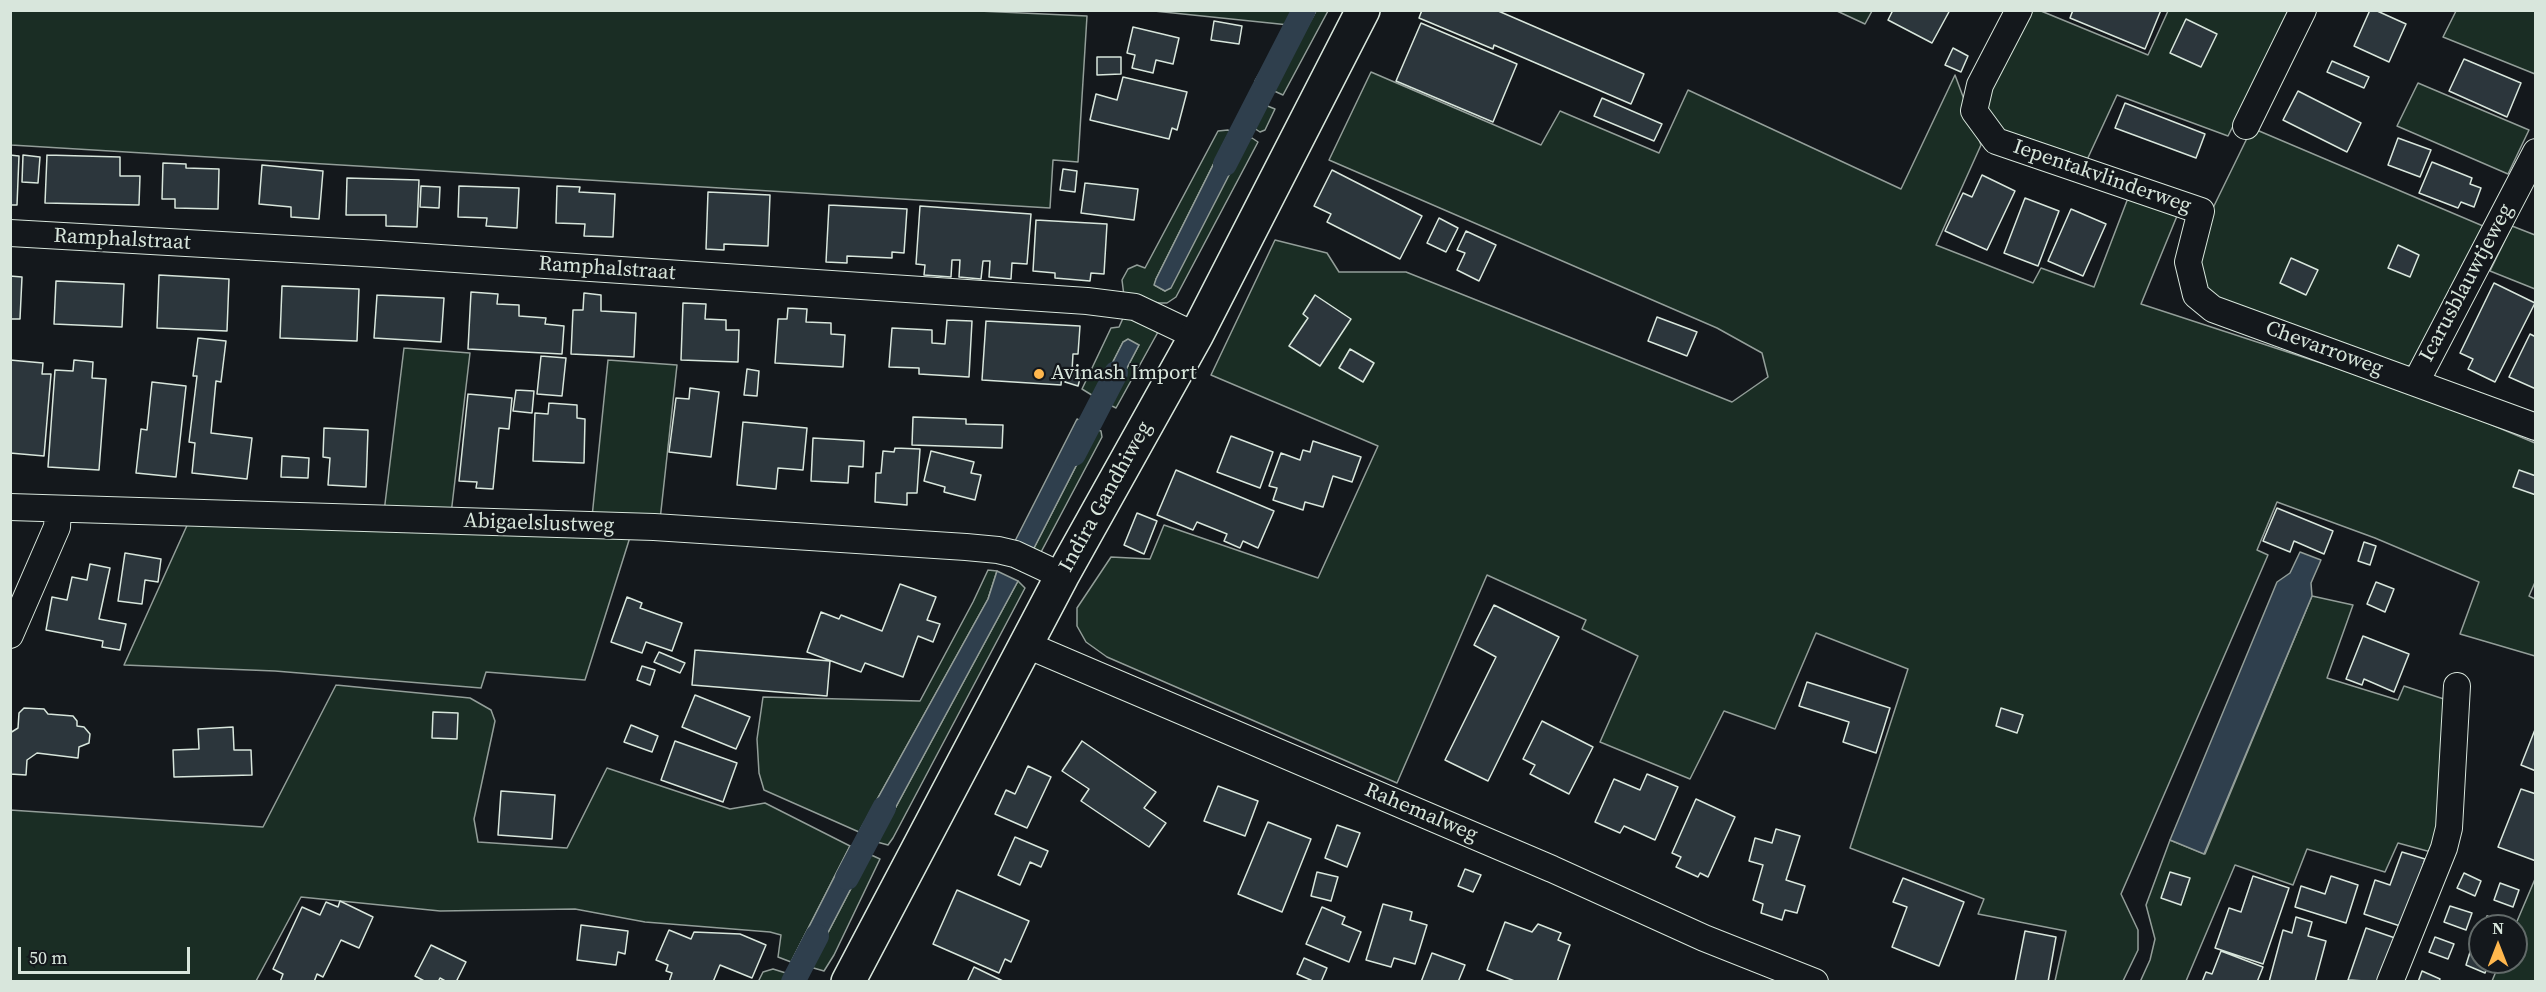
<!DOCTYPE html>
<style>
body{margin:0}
#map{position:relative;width:2546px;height:992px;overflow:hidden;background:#14181c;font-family:"Source Serif 4",serif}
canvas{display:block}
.frame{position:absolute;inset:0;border:12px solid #d8e6dc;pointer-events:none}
.north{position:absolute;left:2468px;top:914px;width:60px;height:60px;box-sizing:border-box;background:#14181c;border:2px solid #626a69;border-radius:50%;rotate:0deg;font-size:16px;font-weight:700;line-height:24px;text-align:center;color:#d8e6dc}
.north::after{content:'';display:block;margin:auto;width:21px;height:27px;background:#ffb74d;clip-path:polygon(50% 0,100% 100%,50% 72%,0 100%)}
.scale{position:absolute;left:18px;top:947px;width:172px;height:27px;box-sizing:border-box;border:3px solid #d8e6dc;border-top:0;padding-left:8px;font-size:18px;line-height:21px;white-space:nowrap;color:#d8e6dc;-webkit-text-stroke:4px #14181c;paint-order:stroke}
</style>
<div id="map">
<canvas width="2546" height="992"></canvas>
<div class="frame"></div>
<div class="north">N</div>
<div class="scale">50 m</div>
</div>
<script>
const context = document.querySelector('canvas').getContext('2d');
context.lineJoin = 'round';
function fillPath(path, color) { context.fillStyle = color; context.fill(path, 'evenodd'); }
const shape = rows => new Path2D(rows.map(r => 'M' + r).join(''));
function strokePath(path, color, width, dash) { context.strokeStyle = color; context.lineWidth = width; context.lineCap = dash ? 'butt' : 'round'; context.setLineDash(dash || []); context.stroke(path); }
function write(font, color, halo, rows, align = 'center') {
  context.font = font + ' "Source Serif 4",serif'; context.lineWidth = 4.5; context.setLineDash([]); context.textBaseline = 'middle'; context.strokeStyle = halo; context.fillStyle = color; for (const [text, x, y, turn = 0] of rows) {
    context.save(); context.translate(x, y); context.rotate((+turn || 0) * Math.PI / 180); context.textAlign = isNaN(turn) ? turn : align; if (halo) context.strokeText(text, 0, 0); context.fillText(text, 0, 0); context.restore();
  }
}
const green = shape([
 [957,10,1087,16,1078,162,1053,160,1050,208,11,145,11,11,957,10],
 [1154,11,1296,11,1289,25,1154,11],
 [1316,11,1328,11,1283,95,1272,90,1316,11],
 [1837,11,1872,10,1872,11,1865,24,1837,11],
 [2027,11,2041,11,2148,55,2168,11,2291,11,2228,136,2117,95,2086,162,1997,133,1983,107,2027,11],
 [2456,11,2535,11,2535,74,2443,37,2456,11],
 [1371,72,1541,145,1560,111,1659,153,1688,90,1901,189,1955,75,1981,145,1936,245,2033,283,2041,268,2094,287,2128,198,2177,216,2141,304,2428,398,2535,443,2536,580,2529,596,2535,599,2535,656,2460,634,2479,582,2375,538,2277,502,2257,550,2268,555,2121,894,2138,930,2138,950,2123,981,2055,981,2066,931,1978,914,1984,899,1850,848,1908,669,1816,633,1775,729,1724,711,1690,779,1600,742,1638,656,1582,629,1586,620,1487,575,1397,783,1107,657,1086,642,1077,626,1077,608,1111,557,1150,559,1164,525,1318,578,1378,446,1211,375,1275,240,1327,253,1339,272,1406,272,1732,402,1768,377,1762,353,1717,328,1329,160,1371,72],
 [2418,83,2529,130,2508,174,2397,126,2418,83],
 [1265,105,1275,109,1265,130,1260,132,1251,126,1256,125,1265,105],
 [2252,128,2483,226,2424,354,2412,365,2396,368,2216,301,2203,284,2197,263,2211,212,2252,128],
 [1228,130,1232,133,1227,137,1156,279,1155,285,1165,291,1246,140,1252,138,1258,142,1176,297,1167,303,1159,303,1124,296,1122,280,1128,269,1137,265,1145,268,1218,131,1228,130],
 [2512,226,2535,235,2535,289,2490,271,2512,226],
 [1124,316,1158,332,1116,408,1108,404,1139,345,1123,342,1095,397,1082,389,1111,328,1119,327,1124,316],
 [404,348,470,353,451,514,384,512,404,348],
 [608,360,677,365,660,520,592,517,608,360],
 [1095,429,1101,431,1102,437,1040,554,1033,550,1095,429],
 [189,521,631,534,585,680,486,672,481,688,275,671,124,665,189,521],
 [988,570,997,571,988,599,859,832,764,790,759,773,757,739,763,697,920,701,973,602,988,570],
 [1018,581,1025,588,893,838,888,845,877,842,1018,581],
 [2312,596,2353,605,2327,678,2398,700,2404,686,2450,701,2444,802,2431,852,2398,843,2385,872,2307,849,2293,885,2235,865,2186,981,2140,982,2150,960,2155,939,2146,905,2170,840,2205,854,2312,596],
 [336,685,470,698,491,710,495,721,474,819,478,842,567,848,607,768,730,809,765,803,850,846,791,962,778,957,781,935,770,932,645,922,575,909,440,911,301,897,256,981,11,982,10,810,263,827,336,685],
 [869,854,880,859,834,955,824,971,810,967,869,854],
 [2535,879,2535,981,2492,981,2500,962,2516,962,2515,926,2535,879],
 [773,969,789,974,784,981,758,982,763,972,773,969]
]);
fillPath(green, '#1a2d24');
strokePath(green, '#939e99', 1.5);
const water = shape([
 [1296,11,1316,11,1272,90,1255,81,1296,11],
 [1248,96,1265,105,1256,125,1251,126,1237,119,1248,96],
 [1232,133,1246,140,1244,146,1171,288,1165,291,1154,285,1156,279,1227,137,1232,133],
 [1128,339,1139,345,1108,404,1095,397,1123,342,1128,339],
 [1077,419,1095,429,1033,550,1015,541,1077,419],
 [2300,552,2321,560,2311,583,2312,596,2204,854,2170,840,2277,582,2290,573,2300,552],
 [997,571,1018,581,877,842,859,832,988,599,997,571],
 [850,846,869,854,810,967,791,962,850,846]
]);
fillPath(water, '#2f3f4d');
strokePath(water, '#939e99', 1.5);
strokePath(shape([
 [1225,164,1304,10],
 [1074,454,1116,373],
 [847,878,884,808],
 [793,982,817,936]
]), '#2f3f4d', 24);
const building = shape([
 [1422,10,1496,10,1644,74,1631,104,1494,45,1493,49,1419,18,1422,10],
 [1893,10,1950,10,1932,43,1888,20,1893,10],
 [2073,10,2161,10,2145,49,2070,18,2073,10],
 [2370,10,2375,10,2406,24,2389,62,2354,46,2370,10],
 [2186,19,2217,34,2201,67,2170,53,2186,19],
 [1214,21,1242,26,1239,44,1211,40,1214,21],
 [1421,23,1517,64,1493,122,1396,81,1421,23],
 [1133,27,1179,38,1173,64,1156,60,1153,73,1132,68,1135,55,1127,53,1133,27],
 [1953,48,1968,56,1961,72,1945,65,1953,48],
 [1097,57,1121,57,1121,74,1097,75,1097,57],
 [2464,59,2521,83,2507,117,2449,91,2464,59],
 [2332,61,2369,77,2364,88,2327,72,2332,61],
 [1123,77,1187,92,1177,130,1172,128,1169,139,1090,120,1096,94,1117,100,1123,77],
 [2298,91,2361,123,2347,152,2283,120,2298,91],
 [1602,98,1662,124,1654,141,1594,116,1602,98],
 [2125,103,2205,134,2196,158,2115,128,2125,103],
 [2398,138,2431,150,2420,177,2388,165,2398,138],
 [10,155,19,156,17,205,10,205,10,155],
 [23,155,40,157,38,183,22,182,23,155],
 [47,155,120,157,120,176,140,176,139,205,45,203,47,155],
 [2432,162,2472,178,2470,184,2481,188,2474,207,2461,202,2458,208,2419,193,2432,162],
 [163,163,186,164,186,168,219,169,218,209,175,208,175,199,162,199,163,163],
 [262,165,323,171,319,219,291,217,291,207,259,204,262,165],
 [1063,169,1077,171,1075,192,1060,190,1063,169],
 [1332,170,1422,216,1400,259,1327,222,1331,214,1314,206,1332,170],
 [1982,175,2015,191,1987,250,1945,231,1963,193,1972,197,1982,175],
 [347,178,419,180,417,227,386,226,386,215,346,215,347,178],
 [1085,183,1138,189,1134,220,1081,213,1085,183],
 [421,186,440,187,439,208,420,207,421,186],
 [459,186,519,188,517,228,486,226,487,218,458,217,459,186],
 [557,186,580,187,579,192,615,194,613,237,584,236,585,224,556,223,557,186],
 [708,192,770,195,768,246,724,244,724,250,706,249,708,192],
 [2025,198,2059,211,2038,266,2004,253,2025,198],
 [829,205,907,209,904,253,892,252,892,258,847,256,847,263,826,262,829,205],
 [920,206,1031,214,1027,264,1012,263,1011,279,989,277,990,261,983,261,981,279,959,277,960,260,952,260,951,277,924,275,925,265,916,264,920,206],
 [2071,209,2106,224,2083,276,2048,261,2071,209],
 [1439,218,1458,228,1446,252,1427,243,1439,218],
 [1036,220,1107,224,1104,274,1091,273,1090,281,1055,278,1055,273,1033,271,1036,220],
 [1466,231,1496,245,1479,281,1457,270,1465,253,1457,250,1466,231],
 [2398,245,2419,255,2410,277,2388,268,2398,245],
 [2291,258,2318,270,2306,295,2280,283,2291,258],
 [159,275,229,279,227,331,157,328,159,275],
 [10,276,22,277,20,319,10,319,10,276],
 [56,281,124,284,122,327,54,324,56,281],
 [2494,283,2535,303,2495,382,2468,369,2473,359,2460,353,2494,283],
 [282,286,359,289,357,341,280,338,282,286],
 [471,292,498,294,497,304,519,305,519,316,546,318,545,324,564,326,562,354,468,349,471,292],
 [584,293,601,295,601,311,636,313,634,357,571,354,573,310,583,310,584,293],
 [377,295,444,298,441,342,374,338,377,295],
 [1315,295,1351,319,1320,366,1289,346,1308,318,1303,314,1315,295],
 [683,303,706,304,705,319,726,320,726,330,739,330,738,362,681,360,683,303],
 [788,308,807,309,806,322,831,323,831,334,845,335,843,367,775,363,778,319,787,319,788,308],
 [1657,317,1697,332,1687,356,1648,341,1657,317],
 [947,320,972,321,969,377,919,374,919,368,889,367,892,328,932,330,932,343,945,344,947,320],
 [986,321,1080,326,1078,354,1073,354,1072,371,1062,371,1061,385,982,380,986,321],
 [2530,334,2536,337,2536,389,2509,377,2530,334],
 [198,338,226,341,221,382,216,381,211,433,252,438,247,479,192,473,195,443,189,442,197,376,193,376,198,338],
 [1350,349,1374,363,1363,382,1339,368,1350,349],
 [541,356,566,358,562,396,537,394,541,356],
 [10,360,43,363,42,374,51,374,44,456,10,453,10,360],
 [74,360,93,362,92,378,106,379,99,470,48,467,55,370,73,371,74,360],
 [1072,367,1082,371,1078,386,1065,382,1066,371,1072,371,1072,367],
 [747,369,759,371,757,396,744,395,747,369],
 [152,382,186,386,176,477,136,473,141,429,147,430,152,382],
 [690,388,719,392,711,457,669,452,676,398,689,399,690,388],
 [516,390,534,391,532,413,513,411,516,390],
 [468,394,512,398,509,429,499,428,493,489,476,488,477,482,459,481,468,394],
 [549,403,577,405,577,418,585,419,584,463,533,461,535,413,548,414,549,403],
 [913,417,966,419,966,424,1003,425,1002,448,912,445,913,417],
 [743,422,807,428,803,470,778,468,776,489,737,485,743,422],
 [324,428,368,430,366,487,328,485,330,458,323,457,324,428],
 [1231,436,1273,452,1260,488,1217,472,1231,436],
 [813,438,864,441,863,467,849,466,848,483,811,481,813,438],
 [1313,441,1361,457,1352,482,1333,476,1323,507,1305,502,1303,510,1273,500,1277,488,1269,486,1281,453,1300,460,1303,450,1310,452,1313,441],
 [895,448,920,449,917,493,907,493,907,505,875,502,876,473,881,473,883,451,894,452,895,448],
 [931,451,974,462,971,473,981,475,975,500,944,492,945,487,924,481,931,451],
 [282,456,309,458,308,478,281,477,282,456],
 [1176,470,1274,511,1258,548,1243,541,1240,548,1224,541,1227,534,1197,522,1193,530,1157,515,1176,470],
 [2519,470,2536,476,2536,495,2513,487,2519,470],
 [2277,508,2333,531,2324,554,2294,541,2290,552,2263,541,2277,508],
 [1137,513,1157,521,1144,554,1124,545,1137,513],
 [2364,542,2376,546,2370,565,2358,561,2364,542],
 [125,553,161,559,158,582,145,580,142,604,118,601,125,553],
 [90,564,110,568,99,619,126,624,120,650,102,647,103,641,46,630,52,597,67,600,72,577,87,580,90,564],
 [2376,582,2394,589,2385,612,2367,604,2376,582],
 [900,584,936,597,927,620,940,624,933,642,918,636,903,677,865,663,861,672,807,652,821,612,839,619,841,615,882,631,900,584],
 [627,597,642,603,640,608,682,623,672,651,646,642,642,653,611,642,627,597],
 [1494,605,1559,637,1488,781,1445,760,1496,657,1474,645,1494,605],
 [2363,636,2409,654,2394,692,2364,679,2362,685,2346,679,2363,636],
 [695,650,830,661,827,696,692,685,695,650],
 [659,652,685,663,680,673,654,662,659,652],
 [642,666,655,670,650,685,637,680,642,666],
 [1807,682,1890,708,1876,753,1843,742,1849,722,1799,706,1807,682],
 [695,695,750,717,736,749,682,727,695,695],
 [24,708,44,709,48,714,73,716,77,721,77,726,84,727,90,734,89,743,79,747,78,758,37,753,27,760,26,775,10,774,10,733,18,728,19,713,24,708],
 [2001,708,2023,715,2017,733,1996,726,2001,708],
 [433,712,458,713,457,739,432,738,433,712],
 [1542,721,1593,747,1569,794,1530,774,1535,765,1523,759,1542,721],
 [631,725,658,736,652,752,624,742,631,725],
 [233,727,234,750,251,750,252,775,174,777,173,750,199,749,198,729,233,727],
 [2536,727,2536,771,2521,765,2536,727],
 [675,741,737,763,723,802,661,780,675,741],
 [1082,741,1156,792,1144,808,1166,823,1149,847,1081,801,1089,789,1062,771,1082,741],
 [1028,766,1051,777,1027,828,995,814,1006,790,1015,794,1028,766],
 [1647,774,1678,787,1655,840,1624,826,1620,833,1595,822,1614,779,1640,790,1647,774],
 [1218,786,1258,801,1245,836,1204,821,1218,786],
 [2521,789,2536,794,2536,861,2498,847,2521,789],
 [501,791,555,795,552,839,498,835,501,791],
 [1696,799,1735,817,1708,877,1700,873,1698,877,1676,867,1681,857,1672,853,1696,799],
 [1268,822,1311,839,1282,912,1238,894,1268,822],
 [1337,825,1360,833,1347,867,1325,858,1337,825],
 [1776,829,1800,836,1786,880,1805,886,1797,913,1785,910,1782,920,1761,913,1763,904,1753,900,1763,865,1749,861,1755,838,1772,843,1776,829],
 [1015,837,1048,851,1041,867,1030,862,1020,885,998,875,1015,837],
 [2402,852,2425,859,2403,927,2364,914,2375,880,2390,885,2402,852],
 [1465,869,1481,875,1473,892,1458,886,1465,869],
 [1317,872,1338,877,1331,901,1311,896,1317,872],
 [2170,872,2190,878,2181,905,2161,898,2170,872],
 [2464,873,2481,881,2475,896,2457,888,2464,873],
 [2253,876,2289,888,2263,964,2215,948,2229,908,2241,912,2253,876],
 [2331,876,2358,885,2346,923,2295,907,2301,886,2325,894,2331,876],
 [1903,878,1964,902,1939,966,1892,947,1907,907,1893,902,1903,878],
 [2500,883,2519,890,2513,907,2494,900,2500,883],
 [957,890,1029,921,1011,962,1005,959,999,973,933,944,957,890],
 [340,901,373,917,359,948,341,940,323,977,317,974,314,982,280,982,283,974,273,969,302,907,320,915,326,902,338,907,340,901],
 [1383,904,1412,912,1410,920,1427,925,1415,964,1394,958,1391,967,1366,960,1383,904],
 [2450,906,2472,913,2466,930,2444,922,2450,906],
 [1322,907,1345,917,1342,924,1361,932,1349,962,1306,944,1322,907],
 [2487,916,2507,923,2505,926,2483,926,2487,916],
 [2296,917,2312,922,2308,936,2326,941,2315,982,2269,982,2283,930,2292,933,2296,917],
 [1505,922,1532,932,1538,924,1561,933,1558,940,1570,945,1557,982,1517,982,1487,970,1505,922],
 [581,925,628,931,625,954,618,952,616,965,577,960,581,925],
 [2366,928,2398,939,2383,982,2348,980,2366,928],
 [669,930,691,939,694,932,740,934,766,945,752,978,720,965,713,982,669,982,672,973,666,971,668,965,656,960,669,930],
 [2025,931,2056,937,2048,982,2015,982,2025,931],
 [2435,937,2454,944,2448,959,2429,952,2435,937],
 [431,945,466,962,456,982,447,982,440,978,438,982,426,982,415,976,431,945],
 [2471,949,2480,953,2480,962,2489,962,2485,973,2466,965,2471,949],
 [2221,951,2263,967,2257,982,2202,982,2206,972,2212,974,2221,951],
 [1432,953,1465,965,1458,982,1421,982,1432,953],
 [1304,958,1327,968,1321,982,1315,982,1297,974,1304,958],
 [974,967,1005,982,967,982,974,967],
 [2422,971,2440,979,2439,982,2418,982,2422,971]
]);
fillPath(building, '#2c363c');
strokePath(building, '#d8e6dc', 1.5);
const minor = shape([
 [2019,10,1980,85,1974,111,1996,141,2201,211,2188,262,2196,295,2213,309,2536,427],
 [2246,126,2303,10],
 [10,233,380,254,1087,301,1135,307,1196,336],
 [2416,382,2536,152],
 [10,507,654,527,966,547,998,550,1015,554,1062,576],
 [10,635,57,527,58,509],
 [1027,645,1552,869,1704,938,1815,982],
 [2390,982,2444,848,2449,828,2457,686]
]);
const major = shape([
 [848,982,1062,576,1196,336,1363,10]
]);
strokePath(minor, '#d8e6dc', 28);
strokePath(major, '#d8e6dc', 36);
strokePath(minor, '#14181c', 26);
strokePath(major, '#14181c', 33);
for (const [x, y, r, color] of [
 [1039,374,6,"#ffb74d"]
]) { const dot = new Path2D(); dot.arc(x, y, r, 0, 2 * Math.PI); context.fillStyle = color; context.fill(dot); strokePath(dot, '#14181c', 2); }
write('21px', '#d8e6dc', '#14181c', [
 ["Iepentakvlinderweg",2102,177,19],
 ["Ramphalstraat",122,240,3],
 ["Ramphalstraat",607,269,4],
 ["Icarusblauwtjeweg",2467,283,-62],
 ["Chevarroweg",2324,349,20],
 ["Indira Gandhiweg",1106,497,-61],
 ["Abigaelslustweg",539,524,2],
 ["Rahemalweg",1421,813,23]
]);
write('21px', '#d8e6dc', '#14181c', [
 ["Avinash Import",1051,374]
], 'left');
</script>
